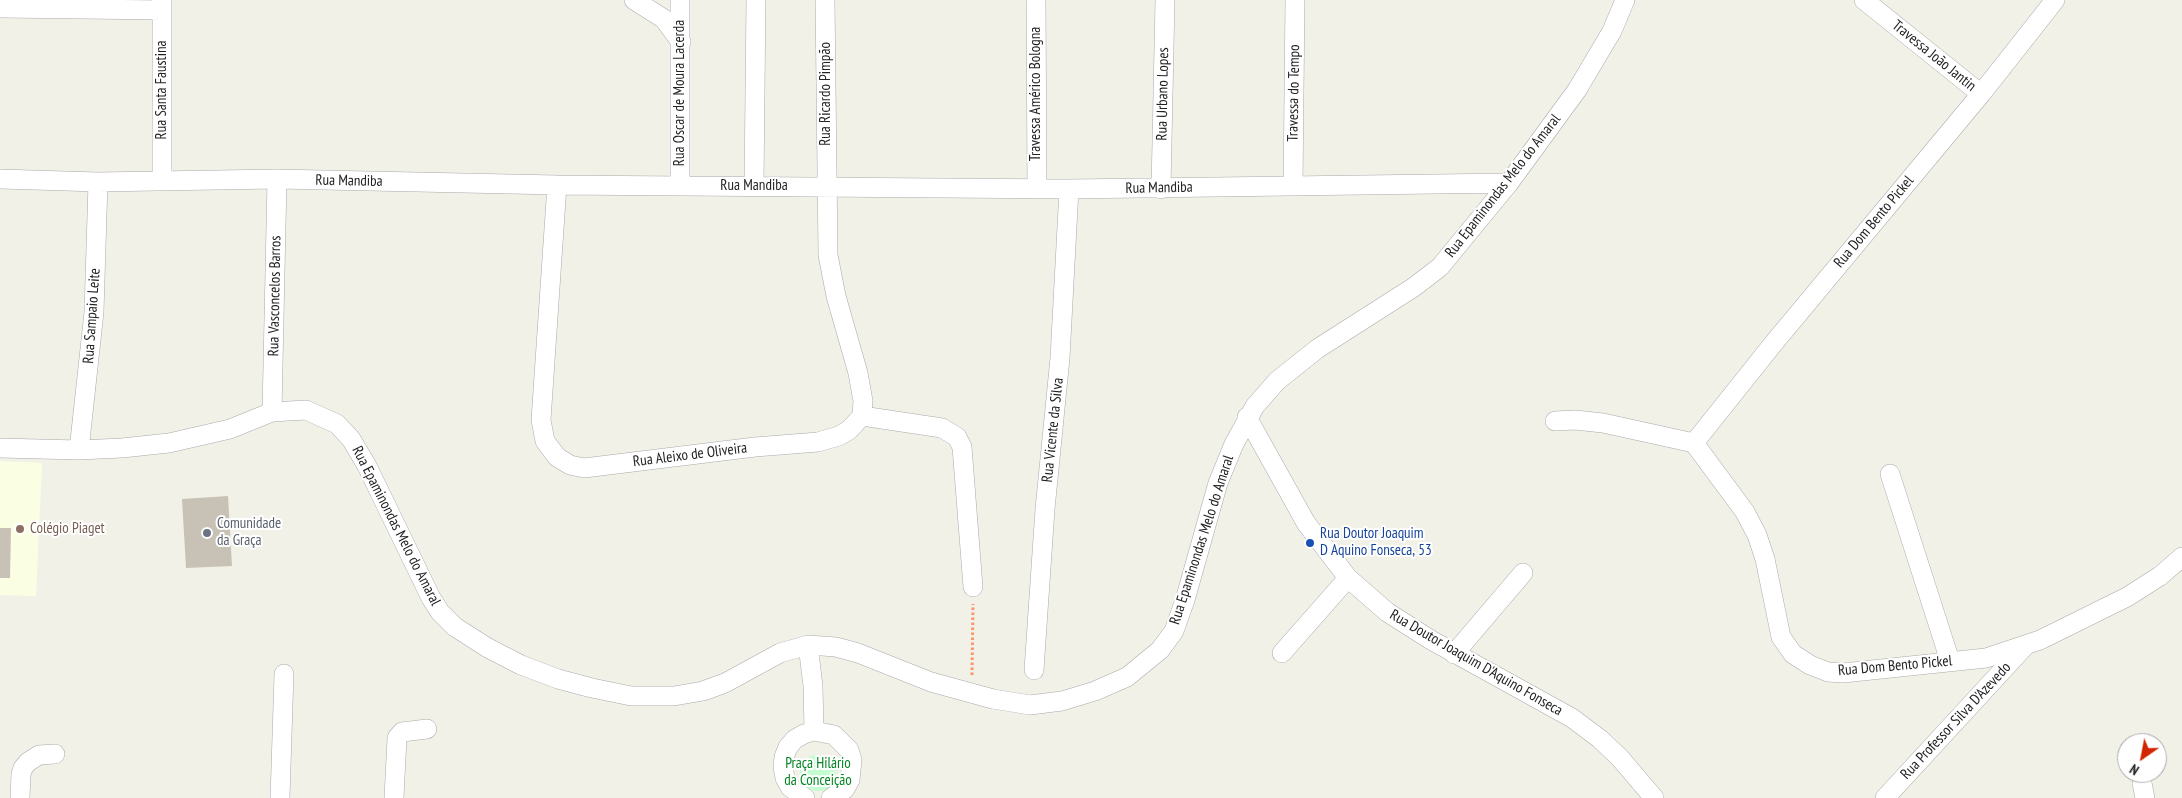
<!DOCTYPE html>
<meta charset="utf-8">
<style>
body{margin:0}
#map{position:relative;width:2182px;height:798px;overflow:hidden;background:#f2f1e8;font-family:"PT Sans Narrow",sans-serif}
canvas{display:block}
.north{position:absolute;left:2117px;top:733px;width:50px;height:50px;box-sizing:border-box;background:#fff;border:1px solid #a7a7a7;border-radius:50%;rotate:213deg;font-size:14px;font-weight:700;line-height:20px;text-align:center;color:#222}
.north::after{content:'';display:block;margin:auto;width:18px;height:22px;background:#d32400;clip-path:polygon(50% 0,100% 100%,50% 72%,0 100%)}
</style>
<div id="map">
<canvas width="2182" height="798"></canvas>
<div class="north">N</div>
</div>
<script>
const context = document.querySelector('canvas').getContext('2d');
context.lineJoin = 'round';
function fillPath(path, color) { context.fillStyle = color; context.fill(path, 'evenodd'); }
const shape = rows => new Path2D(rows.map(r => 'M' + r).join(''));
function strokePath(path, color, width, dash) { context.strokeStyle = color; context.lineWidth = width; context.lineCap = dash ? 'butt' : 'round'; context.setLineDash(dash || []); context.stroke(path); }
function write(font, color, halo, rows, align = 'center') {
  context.font = font + ' "PT Sans Narrow",sans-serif'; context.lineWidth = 4; context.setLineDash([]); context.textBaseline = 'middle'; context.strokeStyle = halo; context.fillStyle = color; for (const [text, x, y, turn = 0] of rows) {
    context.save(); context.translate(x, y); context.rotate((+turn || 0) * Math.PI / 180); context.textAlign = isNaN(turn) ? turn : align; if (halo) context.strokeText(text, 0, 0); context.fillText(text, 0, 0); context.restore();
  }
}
fillPath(shape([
 [0,461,42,463,36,596,0,595]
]), '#faffe4');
fillPath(shape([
 '800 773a18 18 0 1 1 36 0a18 18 0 1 1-36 0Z'
]), '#c4fdd2');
fillPath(shape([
 [228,496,232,566,186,568,182,499],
 [0,528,11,528,10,578,0,578]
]), '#c8c1b6');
const minor = shape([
 [634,0,664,19,681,42],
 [1036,0,1037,188],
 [1864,0,1981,94],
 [0,8,162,10],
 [0,179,98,182,277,179,557,185,1069,189,1509,183],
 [162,181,162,0],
 [557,185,541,420,545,441,557,457,570,465,584,468,755,447,818,442,839,436,849,430,862,416,863,401,858,373,836,296,828,255,825,0],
 [754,185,756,0],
 [680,186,680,0],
 [1293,186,1295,0],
 [1161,189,1165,0],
 [272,412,277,179],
 [862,416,942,428,957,437,962,447,973,587],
 [1247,417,1306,523,1348,578,1387,612,1431,640,1572,718,1600,739,1620,758,1654,798],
 [1555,421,1575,420,1603,423,1694,443,1745,512,1757,535,1765,559,1781,637,1793,654,1810,665,1828,672,1843,673,1986,658,2040,640,2127,597,2160,576,2182,557],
 [1694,443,1773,344,1981,94,2055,0],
 [0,448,79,450,122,448,169,443,230,429,272,412,306,410,337,424,351,439,367,466,431,598,440,612,455,627,488,648,521,665,558,679,592,688,631,696,674,696,703,691,725,683,780,653,808,645,836,647,858,653,931,682,993,699,1030,705,1062,701,1095,691,1127,677,1160,650,1174,631,1185,600,1218,483,1234,444,1255,406,1277,381,1317,349,1414,287,1440,267,1509,183,1577,90,1612,31,1625,0],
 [79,450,94,312,98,182],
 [1890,474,1950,661],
 [808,645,813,686,814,731],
 [1282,653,1348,578],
 [1454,654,1523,573],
 [1034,670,1045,509,1060,358,1069,189],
 [2142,783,2145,798],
 [20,798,21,774,23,768,28,762,39,755,55,754],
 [280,798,284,674],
 [394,798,397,738,402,732,427,729],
 [805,798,790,787,785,778,783,767,784,757,788,747,795,739,804,734,814,731,834,735,849,750,852,760,850,780,845,789,831,798],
 [1885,798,2025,646]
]);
strokePath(minor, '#a9a9a9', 20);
strokePath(shape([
 [972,675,973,604]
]), '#ff946c', 3, [2.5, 2.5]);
strokePath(minor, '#fff', 19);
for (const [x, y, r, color] of [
 [20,529,5,"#8d6e63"],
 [207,533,5,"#6b7280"],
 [1310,543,5,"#1a4fb4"]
]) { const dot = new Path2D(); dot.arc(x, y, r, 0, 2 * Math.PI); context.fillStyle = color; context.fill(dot); strokePath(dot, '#fff', 2); }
write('15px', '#222', '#fff', [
 ["Travessa João Jantin",1934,56,39],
 ["Rua Santa Faustina",162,90,-90],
 ["Rua Oscar de Moura Lacerda",680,93,-90],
 ["Travessa do Tempo",1294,93,-89],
 ["Rua Ricardo Pimpão",826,94,-90],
 ["Travessa Américo Bologna",1036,94,-90],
 ["Rua Urbano Lopes",1163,94,-89],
 ["Rua Mandiba",349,181,1],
 ["Rua Mandiba",754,186],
 ["Rua Epaminondas Melo do Amaral",1503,186,-52],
 ["Rua Mandiba",1159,188,-1],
 ["Rua Dom Bento Pickel",1874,222,-50],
 ["Rua Vasconcelos Barros",275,296,-89],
 ["Rua Sampaio Leite",92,316,-86],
 ["Rua Vicente da Silva",1053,430,-84],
 ["Rua Aleixo de Oliveira",690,455,-7],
 ["Rua Epaminondas Melo do Amaral",396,526,63],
 ["Rua Epaminondas Melo do Amaral",1202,540,-72],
 ["Rua Doutor Joaquim D'Aquino Fonseca",1476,663,30],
 ["Rua Dom Bento Pickel",1895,666,-5],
 ["Rua Professor Silva D'Azevedo",1956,721,-47]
]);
write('15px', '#5b616d', '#fff', [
 ["Comunidade",217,524],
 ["da Graça",217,541]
], 'left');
write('15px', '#785e54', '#fff', [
 ["Colégio Piaget",30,529]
], 'left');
write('15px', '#164399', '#fff', [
 ["Rua Doutor Joaquim",1320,534],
 ["D Aquino Fonseca, 53",1320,551]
], 'left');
write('15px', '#058525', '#fff', [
 ["Praça Hilário",818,764],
 ["da Conceição",818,781]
]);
</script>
